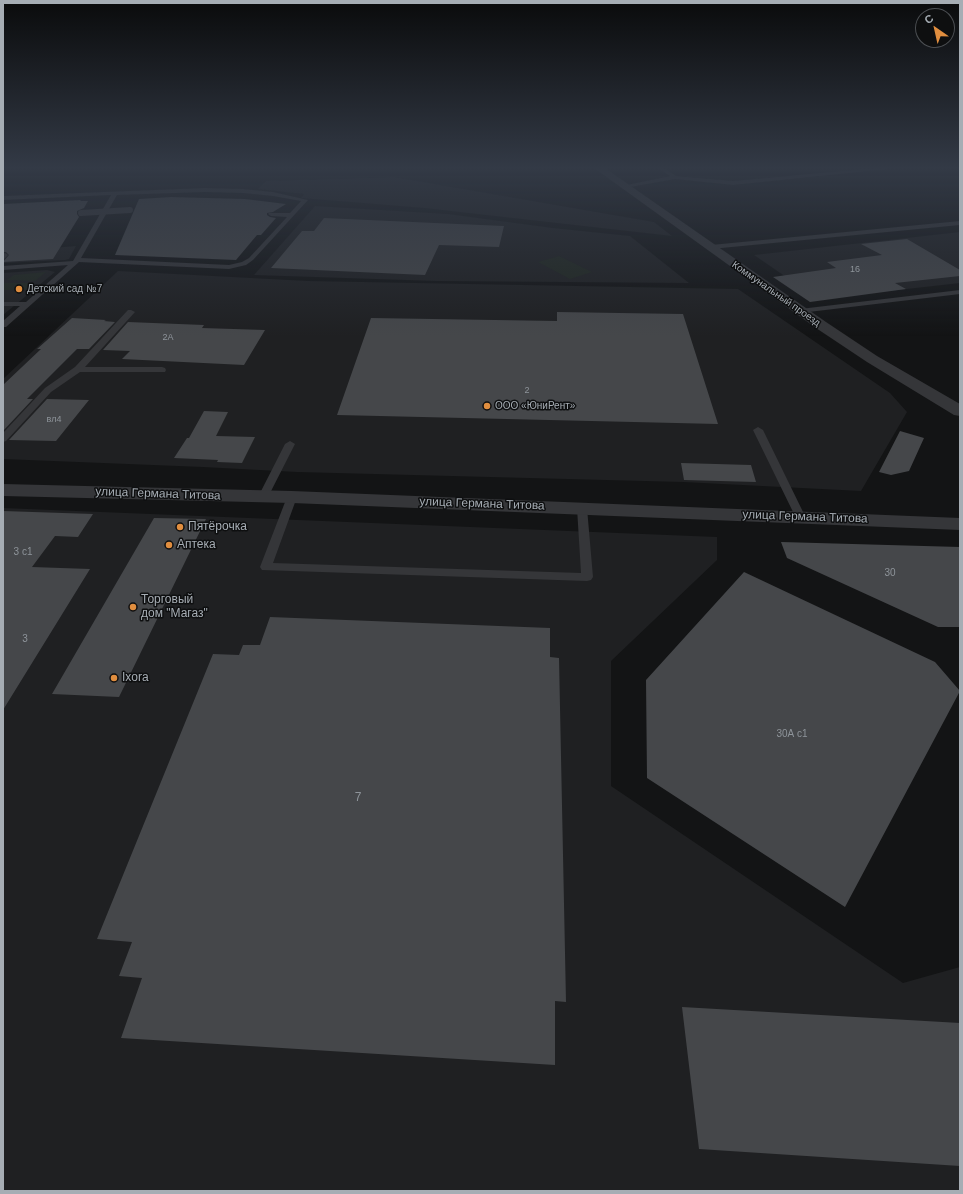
<!DOCTYPE html>
<meta charset="utf-8">
<style>
body{margin:0}
#map{position:relative;width:963px;height:1194px;overflow:hidden;background:#131415;font-family:Arial,sans-serif}
canvas{display:block}
.frame{position:absolute;inset:0;border:4px solid #a6adb4;pointer-events:none}
.north{position:absolute;left:915px;top:8px;width:40px;height:40px;box-sizing:border-box;background:#0e0f10;border:1px solid #4b4e52;border-radius:50%;rotate:326deg;font-size:11px;font-weight:700;line-height:16px;text-align:center;color:#a6adb4}
.north::after{content:'';display:block;margin:auto;width:14px;height:18px;background:#e18e3f;clip-path:polygon(50% 0,100% 100%,50% 72%,0 100%)}
</style>
<div id="map">
<canvas width="963" height="1194"></canvas>
<div class="frame"></div>
<div class="north">С</div>
</div>
<script>
const context = document.querySelector('canvas').getContext('2d');
context.lineJoin = 'round';
function fillPath(path, color) { context.fillStyle = color; context.fill(path, 'evenodd'); }
const shape = rows => new Path2D(rows.map(r => 'M' + r).join(''));
function strokePath(path, color, width, dash) { context.strokeStyle = color; context.lineWidth = width; context.lineCap = dash ? 'butt' : 'round'; context.setLineDash(dash || []); context.stroke(path); }
function write(font, color, halo, rows, align = 'center') {
  context.font = font + ' Arial,sans-serif'; context.lineWidth = 3; context.setLineDash([]); context.textBaseline = 'middle'; context.strokeStyle = halo; context.fillStyle = color; for (const [text, x, y, turn = 0] of rows) {
    context.save(); context.translate(x, y); context.rotate((+turn || 0) * Math.PI / 180); context.textAlign = isNaN(turn) ? turn : align; if (halo) context.strokeText(text, 0, 0); context.fillText(text, 0, 0); context.restore();
  }
}
fillPath(shape([
 [394,177,654,222,672,236,424,208,301,198,304,194,258,189,266,181],
 [315,206,448,214,553,228,630,236,689,283,436,281,254,275],
 [960,232,960,283,818,299,754,255],
 [76,246,69,259,65,260,3,263,4,252],
 [47,270,55,272,3,315,3,273],
 [118,271,308,281,738,289,890,393,907,412,861,491,683,482,297,472,203,467,3,459,3,379],
 [3,508,717,537,717,560,611,661,611,786,903,983,960,967,960,1191,3,1191]
]), '#1f2022');
fillPath(shape([
 [559,256,592,272,570,279,538,262],
 [46,272,35,281,7,280,14,275],
 [5,283,33,283,25,290,3,290,3,284]
]), '#202720');
fillPath(shape([
 [171,197,245,199,286,204,273,212,267,213,267,215,270,217,276,218,261,235,257,235,236,260,115,255,139,199],
 [81,200,80,201,88,201,84,208,77,211,77,214,79,217,53,259,3,262,9,255,6,252,3,252,3,204],
 [324,218,435,223,504,226,499,247,439,245,425,275,271,268,302,231,314,231],
 [907,239,960,270,960,276,895,283,906,289,810,302,773,277,836,268,827,262,882,255,861,244],
 [557,312,683,314,718,424,337,415,371,318,557,321],
 [72,318,106,320,104,321,115,322,89,349,77,349,27,399,33,399,3,431,3,385,41,349,37,349],
 [128,322,204,325,202,328,265,330,244,365,122,359,130,351,103,350],
 [47,399,89,400,56,441,9,440],
 [204,411,228,412,216,436,255,437,242,463,217,462,218,460,174,458,187,438,189,438],
 [900,431,924,438,909,471,891,475,879,472],
 [681,463,751,465,756,482,684,480],
 [3,511,93,514,78,537,55,536,32,567,90,569,3,710],
 [154,518,206,519,119,697,52,694],
 [781,542,960,547,960,627,938,627,787,558],
 [744,572,935,662,960,691,845,907,647,778,646,680],
 [270,617,550,628,550,657,559,658,566,1002,555,1001,555,1065,121,1038,142,978,119,976,132,942,97,939,213,654,239,655,243,645,260,645],
 [682,1007,960,1023,960,1166,699,1149]
]), '#45474a');
fillPath(shape([
 [658,168,664,168,676,176,733,181,875,168,897,168,733,185,675,179,625,188,622,186,670,176,658,168],
 [205,188,243,189,273,192,308,200,253,260,246,265,229,269,79,262,6,327,3,327,3,321,20,306,3,306,3,302,26,302,68,265,3,270,3,266,73,261,111,195,3,200,3,196,205,188],
 [205,192,243,193,273,196,301,201,290,213,269,213,268,214,271,216,287,217,249,258,242,262,229,265,81,258,117,195,205,192],
 [960,221,960,225,711,249,708,247,711,245,960,221],
 [5,253,8,255,3,260,3,254,5,253],
 [960,290,960,294,800,313,796,311,800,309,960,290],
 [128,310,131,310,135,312,85,367,162,367,165,368,166,370,165,372,80,372,51,392,6,441,3,442,3,433,45,388,75,367,128,310],
 [758,427,763,430,805,516,804,518,800,519,795,516,753,430,758,427],
 [290,441,295,444,268,497,267,499,259,499,258,497,285,444,290,441],
 [292,494,297,497,273,563,581,573,577,508,582,505,587,508,593,577,591,580,587,581,262,570,260,567,287,497,292,494]
]), '#353639');
fillPath(shape([
 [3,484,292,491,960,518,960,530,292,503,3,496,3,484]
]), '#353639');
fillPath(shape([
 [594,168,605,168,826,322,877,356,960,404,960,416,954,415,867,362,816,328,594,168]
]), '#353639');
strokePath(shape([
 [81,213,130,210]
]), '#353639', 6);
const sky = context.createLinearGradient(0, 0, 0, 336);
sky.addColorStop(0, '#0a0b0c');
sky.addColorStop(0.5, '#333a46');
sky.addColorStop(1, '#333a4600');
context.fillStyle = sky;
context.fillRect(0, 0, 963, 336);
for (const [x, y, r, color] of [
 [19,289,4,"#e18e3f"],
 [487,406,4,"#e18e3f"],
 [180,527,4,"#e18e3f"],
 [169,545,4,"#e18e3f"],
 [133,607,4,"#e18e3f"],
 [114,678,4,"#e18e3f"]
]) { const dot = new Path2D(); dot.arc(x, y, r, 0, 2 * Math.PI); context.fillStyle = color; context.fill(dot); strokePath(dot, '#0e0f10', 1.5); }
write('9px', '#8e949a', null, [
 ["16",855,270],
 ["2А",168,338],
 ["2",527,391],
 ["вл4",54,420]
]);
write('10px', '#a6adb4', '#0e0f10', [
 ["Детский сад №7",27,289],
 ["ООО «ЮниРент»",495,406]
], 'left');
write('10px', '#a6adb4', '#0e0f10', [
 ["Коммунальный проезд",776,294,35]
]);
write('10px', '#8e949a', null, [
 ["3 с1",23,552],
 ["30",890,573],
 ["3",25,639],
 ["30А с1",792,734]
]);
write('12px', '#a6adb4', '#0e0f10', [
 ["улица Германа Титова",158,494,2],
 ["улица Германа Титова",482,504,2],
 ["улица Германа Титова",805,517,2]
]);
write('12px', '#a6adb4', '#0e0f10', [
 ["Пятёрочка",188,527],
 ["Аптека",177,545],
 ["Торговый",141,600],
 ["дом \"Магаз\"",141,614],
 ["Ixora",122,678]
], 'left');
write('12px', '#8e949a', null, [
 ["7",358,798]
]);
</script>
